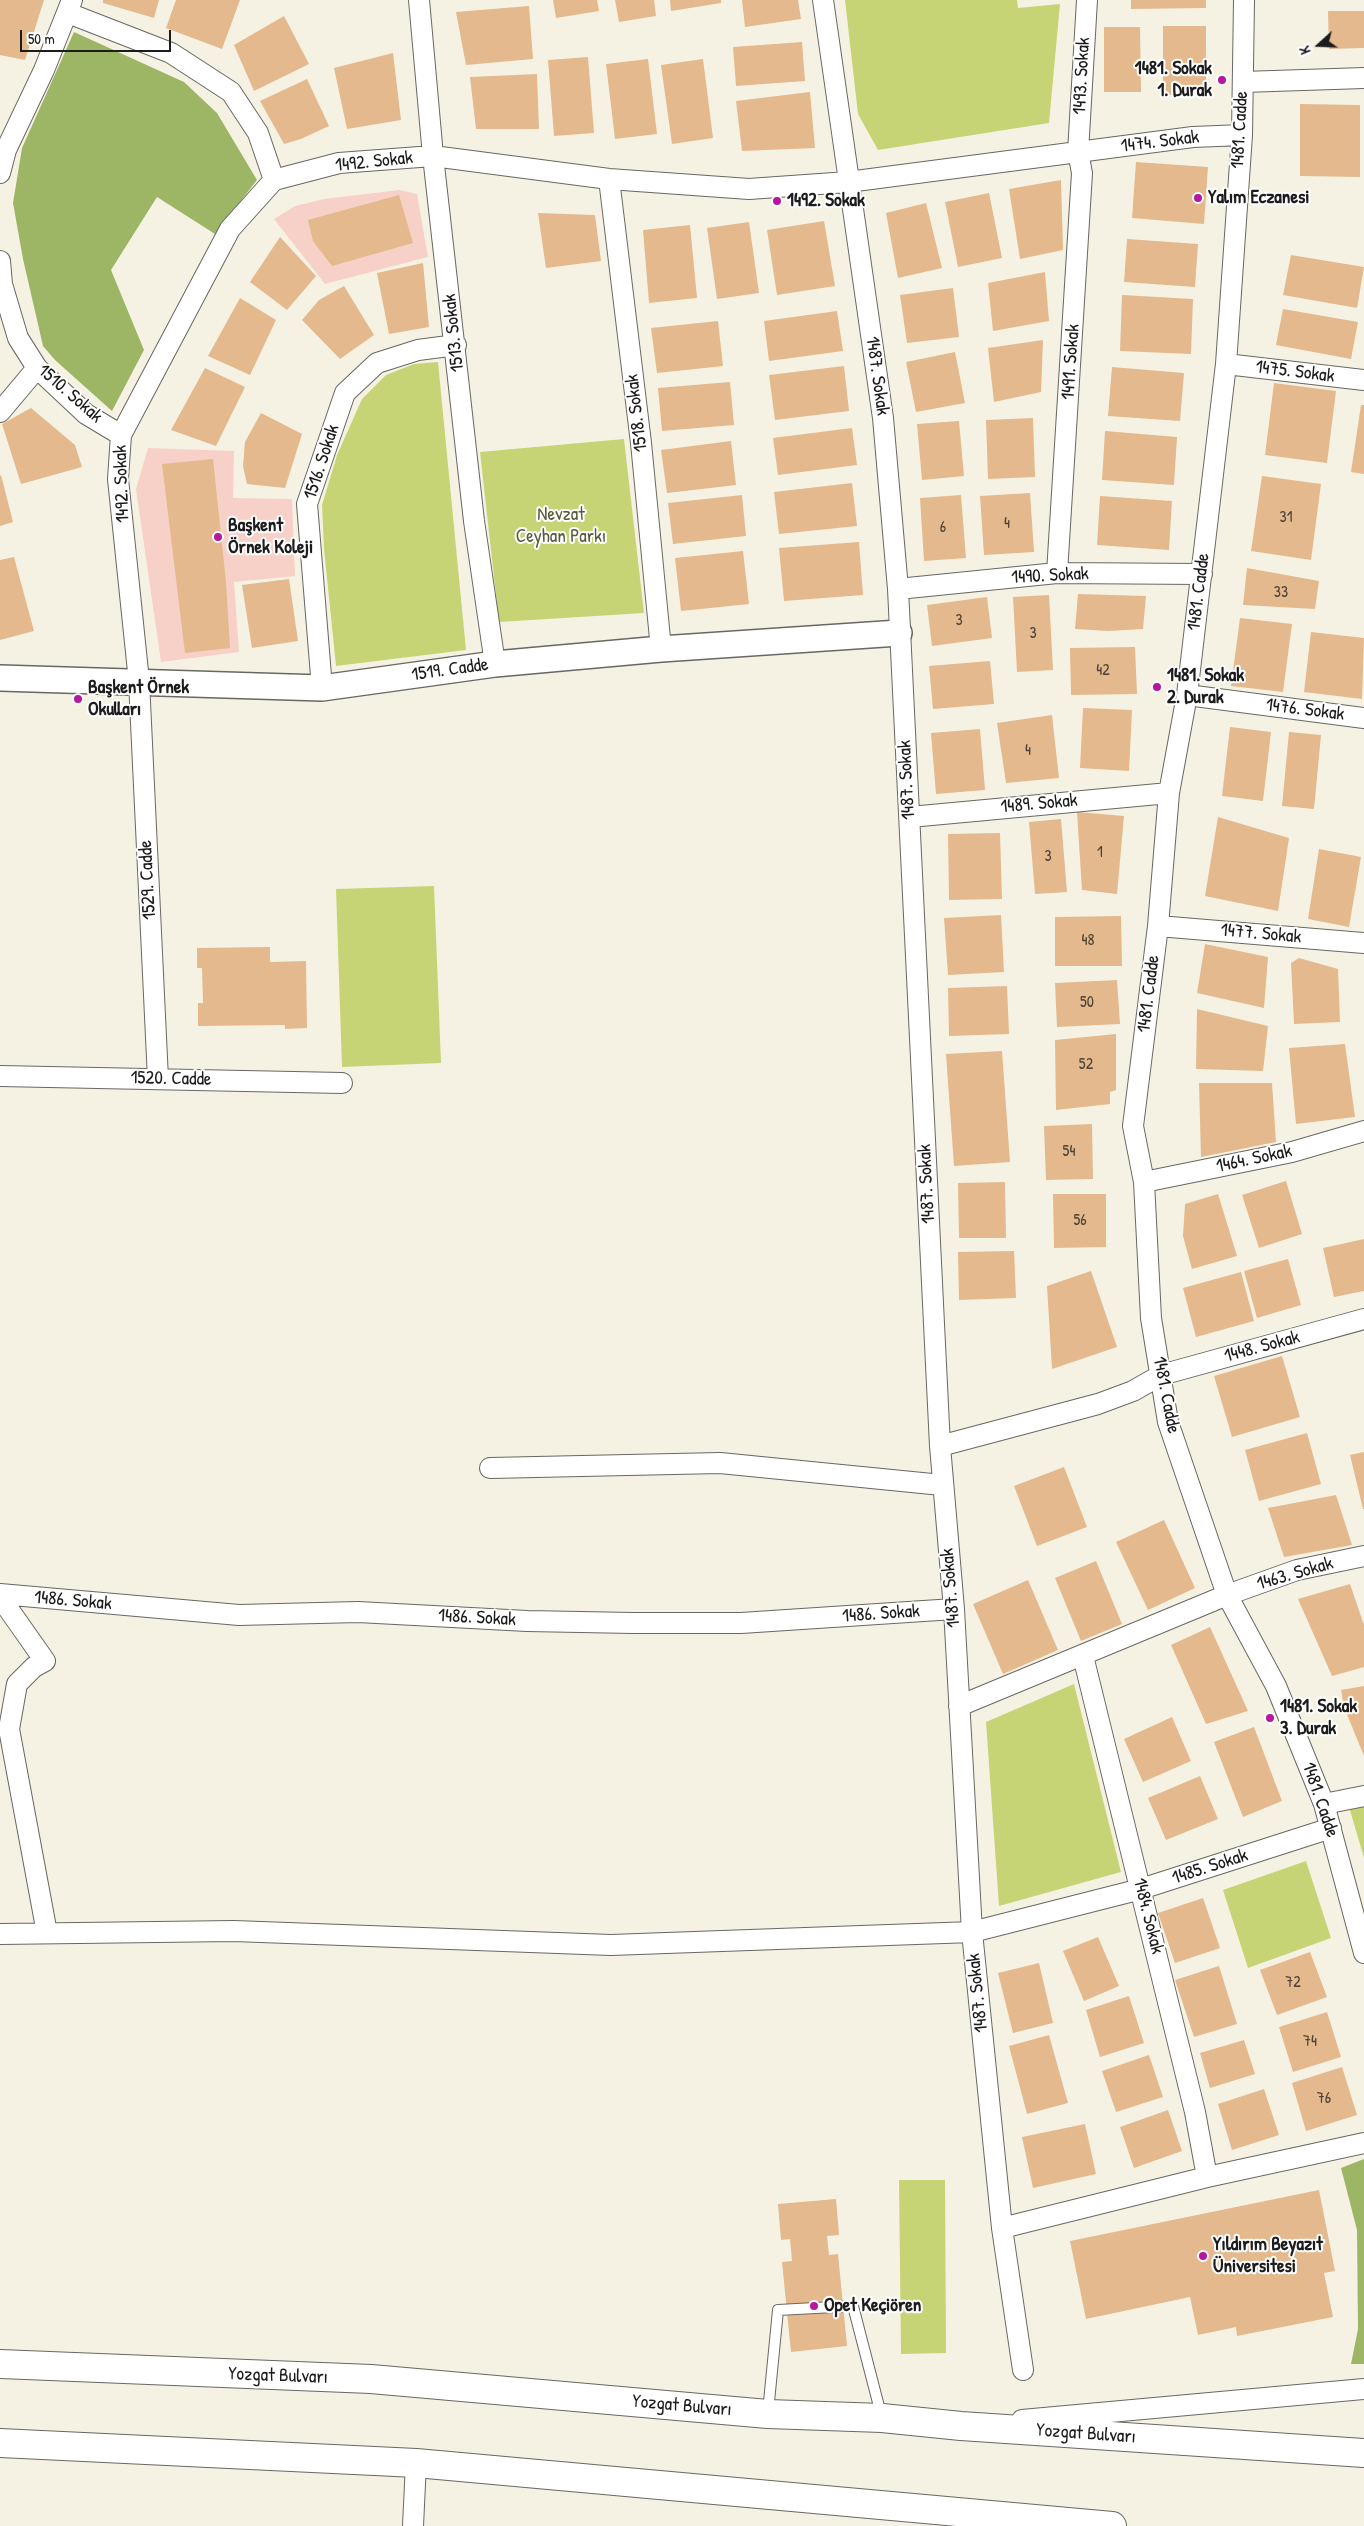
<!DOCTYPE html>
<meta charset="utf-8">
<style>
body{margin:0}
#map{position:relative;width:1364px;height:2526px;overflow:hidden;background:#f6f2e3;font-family:"Patrick Hand",sans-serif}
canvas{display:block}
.north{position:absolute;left:1294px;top:20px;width:50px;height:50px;-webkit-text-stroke:4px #fff;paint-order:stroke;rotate:250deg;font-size:14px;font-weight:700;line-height:20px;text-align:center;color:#1c1c1c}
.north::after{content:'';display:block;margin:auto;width:18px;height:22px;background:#1c1c1c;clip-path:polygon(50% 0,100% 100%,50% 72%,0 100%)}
.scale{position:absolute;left:20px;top:30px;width:151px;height:22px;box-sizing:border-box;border:2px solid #1c1c1c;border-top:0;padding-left:6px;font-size:15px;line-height:18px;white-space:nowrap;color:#1c1c1c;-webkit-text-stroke:4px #fff;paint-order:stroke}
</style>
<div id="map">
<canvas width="1364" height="2526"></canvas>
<div class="north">K</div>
<div class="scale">50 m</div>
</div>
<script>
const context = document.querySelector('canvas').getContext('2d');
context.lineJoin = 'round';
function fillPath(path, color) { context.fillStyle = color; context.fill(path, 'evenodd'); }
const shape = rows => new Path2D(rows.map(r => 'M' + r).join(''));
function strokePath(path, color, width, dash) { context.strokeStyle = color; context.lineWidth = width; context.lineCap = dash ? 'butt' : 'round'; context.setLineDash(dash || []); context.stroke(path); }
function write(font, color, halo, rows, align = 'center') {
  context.font = font + ' "Patrick Hand",sans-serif'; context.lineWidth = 4; context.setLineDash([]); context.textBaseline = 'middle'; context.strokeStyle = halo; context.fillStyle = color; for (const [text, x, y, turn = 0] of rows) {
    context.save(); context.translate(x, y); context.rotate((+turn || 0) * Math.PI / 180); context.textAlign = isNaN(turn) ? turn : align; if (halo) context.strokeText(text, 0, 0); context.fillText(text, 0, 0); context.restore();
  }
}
fillPath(shape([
 [400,190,417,194,428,257,325,284,274,219,295,206,324,199],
 [148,448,234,451,233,498,292,499,295,576,234,582,239,652,161,662,136,489]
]), '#f7d1c7');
fillPath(shape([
 [845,0,1017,0,1018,8,1060,4,1049,123,878,150,858,114],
 [438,362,466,650,336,666,324,549,322,505,337,455,362,399,386,375,414,364],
 [624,439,644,613,499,622,480,452],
 [434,886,441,1063,342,1067,336,889],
 [1074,1684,1121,1872,999,1906,986,1722],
 [1364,1805,1364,1858,1349,1807],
 [1306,1861,1331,1938,1248,1968,1223,1890],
 [899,2180,945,2180,946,2353,901,2354]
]), '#c7d475');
fillPath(shape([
 [74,32,184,82,217,113,257,180,215,234,157,197,111,270,144,350,112,411,55,360,43,346,23,259,13,203,22,148],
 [1364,2159,1364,2364,1351,2364,1358,2329,1357,2230,1341,2168]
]), '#9db666');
fillPath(shape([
 [0,0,44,0,25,60,0,55],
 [103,0,159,0,154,18,103,3],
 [176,0,240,0,222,49,166,28],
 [553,0,597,0,599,11,556,18],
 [615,0,654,0,656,16,619,22],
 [670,0,721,0,721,3,671,11],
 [742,0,798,0,801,19,745,27],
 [1131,0,1206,0,1206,8,1131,9],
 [529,6,533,59,466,65,456,12],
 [1328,11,1364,11,1364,48,1329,49],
 [284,16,309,64,254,91,234,45],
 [1163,26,1206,26,1206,95,1163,95],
 [1104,27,1140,27,1141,92,1104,92],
 [802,42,805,81,736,86,733,47],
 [393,53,401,120,347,129,334,68],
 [588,57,594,133,554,136,548,60],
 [648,59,657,134,615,139,606,64],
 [703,59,713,138,672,144,661,65],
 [537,74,539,129,476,129,470,77],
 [307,79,329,126,301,139,284,144,260,101],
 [810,92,815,148,742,151,736,101],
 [1300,104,1360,105,1360,177,1300,176],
 [1136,162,1208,167,1204,224,1132,218],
 [1061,180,1063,250,1020,259,1009,189],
 [989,193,1002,258,958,267,945,202],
 [399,195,413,243,332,266,313,241,308,220],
 [926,203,942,268,898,278,886,213],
 [538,213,595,215,601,261,546,268],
 [824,221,835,286,777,295,767,230],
 [749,222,759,293,717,299,707,228],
 [690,225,697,298,649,303,643,230],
 [280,237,316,276,287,310,250,282],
 [1127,239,1198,244,1195,287,1124,282],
 [1291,255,1364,267,1357,308,1283,295],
 [423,263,429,327,389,334,377,273],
 [1045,272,1049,321,993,331,988,283],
 [344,286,374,335,340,359,302,320,319,300],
 [953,288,959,337,907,343,900,295],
 [1122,295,1193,299,1191,354,1120,351],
 [240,298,276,320,250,375,208,356],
 [1283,309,1358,322,1351,359,1276,345],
 [837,311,843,351,769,361,764,321],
 [718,321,723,366,657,373,651,328],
 [1043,340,1041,392,994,402,988,348],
 [955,352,965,403,916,412,906,362],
 [844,366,849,411,775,420,769,375],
 [1112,367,1184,373,1180,421,1108,416],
 [205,368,245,387,216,446,171,430],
 [730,382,734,425,662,431,658,388],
 [1274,383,1336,391,1327,463,1265,455],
 [1361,405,1364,405,1364,474,1351,472],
 [31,408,75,445,82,467,21,484,2,424],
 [261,413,302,434,285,488,247,484,243,466,245,442],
 [1033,418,1035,477,988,479,986,420],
 [959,421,964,476,922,480,917,424],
 [852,428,857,465,778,475,773,438],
 [1105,431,1177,437,1174,485,1102,480],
 [731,441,736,485,667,493,661,450],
 [213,459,226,582,230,648,185,653,162,464],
 [1,475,13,522,0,526,0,476],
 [1262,476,1321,484,1311,560,1251,551],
 [852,483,857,526,779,534,774,492],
 [1030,493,1034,552,984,555,980,496],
 [742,495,746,536,673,544,668,503],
 [961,495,966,558,924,561,920,498],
 [1100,496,1172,501,1169,550,1097,545],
 [859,542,863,595,784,601,779,548],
 [743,551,749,604,681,611,675,558],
 [14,557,34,631,0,640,0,560],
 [1247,568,1319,581,1315,609,1243,605],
 [289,579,298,641,252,648,242,585],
 [1078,594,1146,596,1143,629,1108,631,1075,629],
 [1049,595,1053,670,1017,672,1013,597],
 [987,597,992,638,932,646,927,605],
 [1240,618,1292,624,1283,692,1231,686],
 [1311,632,1364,638,1362,699,1304,692],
 [1135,647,1137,694,1071,695,1070,648],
 [990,661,994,704,933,709,929,666],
 [1083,708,1132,710,1129,771,1080,768],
 [1052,715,1059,778,1006,783,997,723],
 [1230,727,1271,732,1263,801,1222,796],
 [980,729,985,790,936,794,931,733],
 [1289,732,1321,735,1314,809,1282,806],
 [1077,812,1124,816,1117,894,1082,890],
 [1218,817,1289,838,1278,911,1205,896],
 [1061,819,1067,892,1035,894,1029,822],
 [1000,833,1002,899,949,900,948,834],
 [1319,849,1361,857,1349,927,1308,919],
 [1001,915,1004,972,948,975,944,918],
 [1121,916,1122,966,1055,966,1055,917],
 [1205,944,1268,957,1264,1008,1197,993],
 [270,947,270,962,306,961,307,1028,285,1029,285,1025,198,1026,198,1003,203,1003,202,968,197,968,197,948],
 [1299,958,1338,969,1340,1022,1294,1024,1291,963],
 [1117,980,1120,1024,1057,1027,1055,983],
 [1007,986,1009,1034,949,1036,948,988],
 [1197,1009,1268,1026,1263,1071,1196,1069],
 [1116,1034,1116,1090,1110,1092,1110,1104,1056,1110,1055,1040],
 [1345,1044,1355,1117,1296,1124,1289,1048],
 [1002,1051,1010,1162,954,1166,946,1054],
 [1199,1083,1272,1083,1276,1142,1201,1157],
 [1092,1124,1093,1179,1046,1180,1044,1126],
 [1286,1181,1302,1234,1259,1248,1242,1195],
 [1005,1182,1006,1238,959,1238,958,1183],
 [1053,1194,1106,1194,1106,1247,1054,1248],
 [1218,1194,1237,1256,1192,1269,1183,1236,1185,1204],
 [1364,1239,1364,1291,1334,1297,1323,1248],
 [1014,1251,1016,1298,959,1300,958,1252],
 [1288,1259,1301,1305,1257,1318,1244,1271],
 [1091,1271,1117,1347,1052,1369,1047,1286],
 [1241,1272,1254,1321,1196,1337,1183,1288],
 [1282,1356,1300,1417,1232,1437,1214,1376],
 [1307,1433,1321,1484,1259,1501,1245,1450],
 [1364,1452,1364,1509,1363,1509,1350,1455],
 [1064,1467,1087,1527,1037,1546,1014,1486],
 [1336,1495,1352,1545,1284,1557,1268,1508],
 [1164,1520,1195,1588,1148,1610,1116,1542],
 [1096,1561,1122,1624,1081,1641,1055,1578],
 [1028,1580,1058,1650,1003,1674,973,1604],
 [1350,1584,1364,1625,1364,1667,1332,1676,1298,1599],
 [1210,1627,1248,1711,1206,1724,1171,1645],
 [1364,1686,1364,1756,1344,1707,1341,1690],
 [1172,1717,1191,1761,1143,1782,1124,1739],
 [1254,1727,1282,1801,1243,1817,1214,1742],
 [1200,1776,1218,1819,1166,1840,1148,1798],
 [1203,1898,1220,1948,1175,1963,1158,1913],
 [1098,1937,1119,1986,1084,2001,1063,1951],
 [1310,1952,1327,1997,1277,2015,1260,1970],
 [1039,1963,1053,2023,1013,2033,998,1973],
 [1219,1966,1237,2024,1194,2037,1175,1980],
 [1129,1996,1144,2043,1100,2057,1086,2010],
 [1327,2012,1341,2057,1293,2072,1279,2027],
 [1049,2035,1068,2103,1027,2114,1009,2046],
 [1244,2040,1255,2074,1210,2088,1200,2053],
 [1149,2055,1163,2097,1116,2112,1102,2071],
 [1342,2067,1357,2115,1306,2131,1292,2083],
 [1264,2089,1279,2135,1232,2150,1218,2104],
 [1168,2110,1182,2151,1134,2168,1120,2127],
 [1085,2124,1096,2174,1033,2188,1022,2137],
 [1319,2190,1335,2271,1324,2273,1333,2317,1237,2336,1236,2327,1198,2335,1190,2297,1086,2319,1070,2241],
 [836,2199,839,2235,827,2236,829,2255,838,2254,847,2346,791,2352,782,2262,792,2261,790,2239,781,2240,778,2204]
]), '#e4b98d');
const service = shape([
 [768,2412,778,2310,853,2306,882,2418]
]);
const minor = shape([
 [419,0,433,156,474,521,495,664],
 [823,0,883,418,898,589,940,1446,954,1609,972,1932,1002,2228,1023,2370],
 [1244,0,1242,135,1226,364,1187,695,1169,793,1158,926,1133,1126,1144,1182,1151,1318,1168,1422,1227,1595,1276,1686,1324,1804,1364,1953],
 [68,13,171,53,231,92,258,133,274,180],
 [1243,82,1364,78],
 [0,173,6,150,44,70,72,0],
 [609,179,641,443,661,649],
 [0,261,2,284,18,338,37,368,86,414,121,435],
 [1226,364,1364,380],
 [0,412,37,368],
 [1057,573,1082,173,1078,152,1087,0],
 [898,589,1057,573,1202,574],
 [322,688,307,504,345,393,377,363,418,350,456,345],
 [1187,695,1364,718],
 [910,817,1169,793],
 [1158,926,1364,943],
 [0,1076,342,1083],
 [158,1079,139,681,118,479,121,435,230,229,274,180,339,163,433,156,609,179,749,189,848,182,1193,137,1242,135],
 [1144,1182,1292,1152,1364,1131],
 [940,1446,1098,1404,1133,1391,1161,1375,1364,1319],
 [490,1468,720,1463,942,1485],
 [0,1594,239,1615,358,1612,527,1621,633,1623,741,1623,954,1609],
 [0,1597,45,1661,34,1667,17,1684,9,1729,47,1933],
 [1083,1656,1195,2112,1207,2177],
 [959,1706,1227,1595,1297,1570,1364,1556],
 [1324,1804,1364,1796],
 [0,1934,234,1931,611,1945,972,1932,1141,1889,1331,1828],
 [1002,2228,1207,2177,1364,2143],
 [1022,2420,1364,2389],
 [413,2526,416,2463]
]);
const tertiary = shape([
 [0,678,322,688,495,664,661,649,899,633]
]);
const primary = shape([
 [0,2364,371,2379,768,2414,882,2418,961,2426,1364,2453],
 [0,2443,416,2463,1112,2526]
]);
strokePath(service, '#686762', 12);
strokePath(minor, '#686762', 22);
strokePath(tertiary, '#686762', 28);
strokePath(primary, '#686762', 30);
strokePath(service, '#fff', 10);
strokePath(minor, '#fff', 20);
strokePath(tertiary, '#fff', 25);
strokePath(primary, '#fff', 28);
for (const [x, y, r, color] of [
 [1222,80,5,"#b5179e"],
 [1198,198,5,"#b5179e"],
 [777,201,5,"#b5179e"],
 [218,537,5,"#b5179e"],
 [1157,687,5,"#b5179e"],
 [78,699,5,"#b5179e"],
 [1270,1718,5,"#b5179e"],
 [1203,2256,5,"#b5179e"],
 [814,2306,5,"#b5179e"]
]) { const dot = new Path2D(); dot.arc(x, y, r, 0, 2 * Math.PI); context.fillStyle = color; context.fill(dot); strokePath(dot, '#fff', 2); }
write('16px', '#4e4338', null, [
 ["31",1286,518],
 ["4",1007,524],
 ["6",943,528],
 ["33",1281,593],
 ["3",959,621],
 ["3",1033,634],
 ["42",1103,671],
 ["4",1028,751],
 ["1",1100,853],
 ["3",1048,857],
 ["48",1088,941],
 ["50",1087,1003],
 ["52",1086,1065],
 ["54",1069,1152],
 ["56",1080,1221],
 ["72",1293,1983],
 ["74",1310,2042],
 ["76",1324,2099]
]);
write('bold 19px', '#1c1c1c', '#fff', [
 ["1481. Sokak",1212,69,"right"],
 ["1. Durak",1212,91,"right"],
 ["Yalım Eczanesi",1208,198],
 ["1492. Sokak",787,201],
 ["Başkent",228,526],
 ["Örnek Koleji",228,548],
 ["1481. Sokak",1167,676],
 ["2. Durak",1167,698],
 ["Başkent Örnek",88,688],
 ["Okulları",88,710],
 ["1481. Sokak",1280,1707],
 ["3. Durak",1280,1729],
 ["Yıldırım Beyazıt",1213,2245],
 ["Üniversitesi",1213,2267],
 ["Opet Keçiören",824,2306]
], 'left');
write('19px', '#1c1c1c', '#fff', [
 ["1493. Sokak",1082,76,-87],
 ["1481. Cadde",1240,130,-87],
 ["1474. Sokak",1160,142,-7],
 ["1492. Sokak",374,162,-6],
 ["1513. Sokak",454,333,-96],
 ["1491. Sokak",1071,362,-86],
 ["1475. Sokak",1295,372,7],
 ["1487. Sokak",877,376,82],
 ["1510. Sokak",70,394,41],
 ["1518. Sokak",637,413,-97],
 ["1516. Sokak",322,462,-72],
 ["1492. Sokak",122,484,-92],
 ["1490. Sokak",1050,576,-3],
 ["1481. Cadde",1199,592,-83],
 ["1519. Cadde",450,670,-8],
 ["1476. Sokak",1305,710,7],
 ["1487. Sokak",907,780,-93],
 ["1489. Sokak",1039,804,-5],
 ["1529. Cadde",148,880,-93],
 ["1477. Sokak",1261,934,5],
 ["1481. Cadde",1149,994,-83],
 ["1520. Cadde",171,1079,1],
 ["1464. Sokak",1254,1159,-12],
 ["1487. Sokak",927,1184,-93],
 ["1448. Sokak",1262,1347,-15],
 ["1481. Cadde",1166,1395,79],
 ["1463. Sokak",1295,1574,-16],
 ["1487. Sokak",951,1588,-95],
 ["1486. Sokak",73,1601,5],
 ["1486. Sokak",881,1614,-4],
 ["1486. Sokak",477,1618,3],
 ["1481. Cadde",1320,1800,71],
 ["1485. Sokak",1210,1867,-18],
 ["1484. Sokak",1148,1916,76],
 ["1487. Sokak",978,1993,-96],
 ["Yozgat Bulvarı",278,2376,2],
 ["Yozgat Bulvarı",682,2406,5],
 ["Yozgat Bulvarı",1086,2434,4]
]);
write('19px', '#585c3b', '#fff', [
 ["Nevzat",561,515],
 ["Ceyhan Parkı",561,537]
]);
</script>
